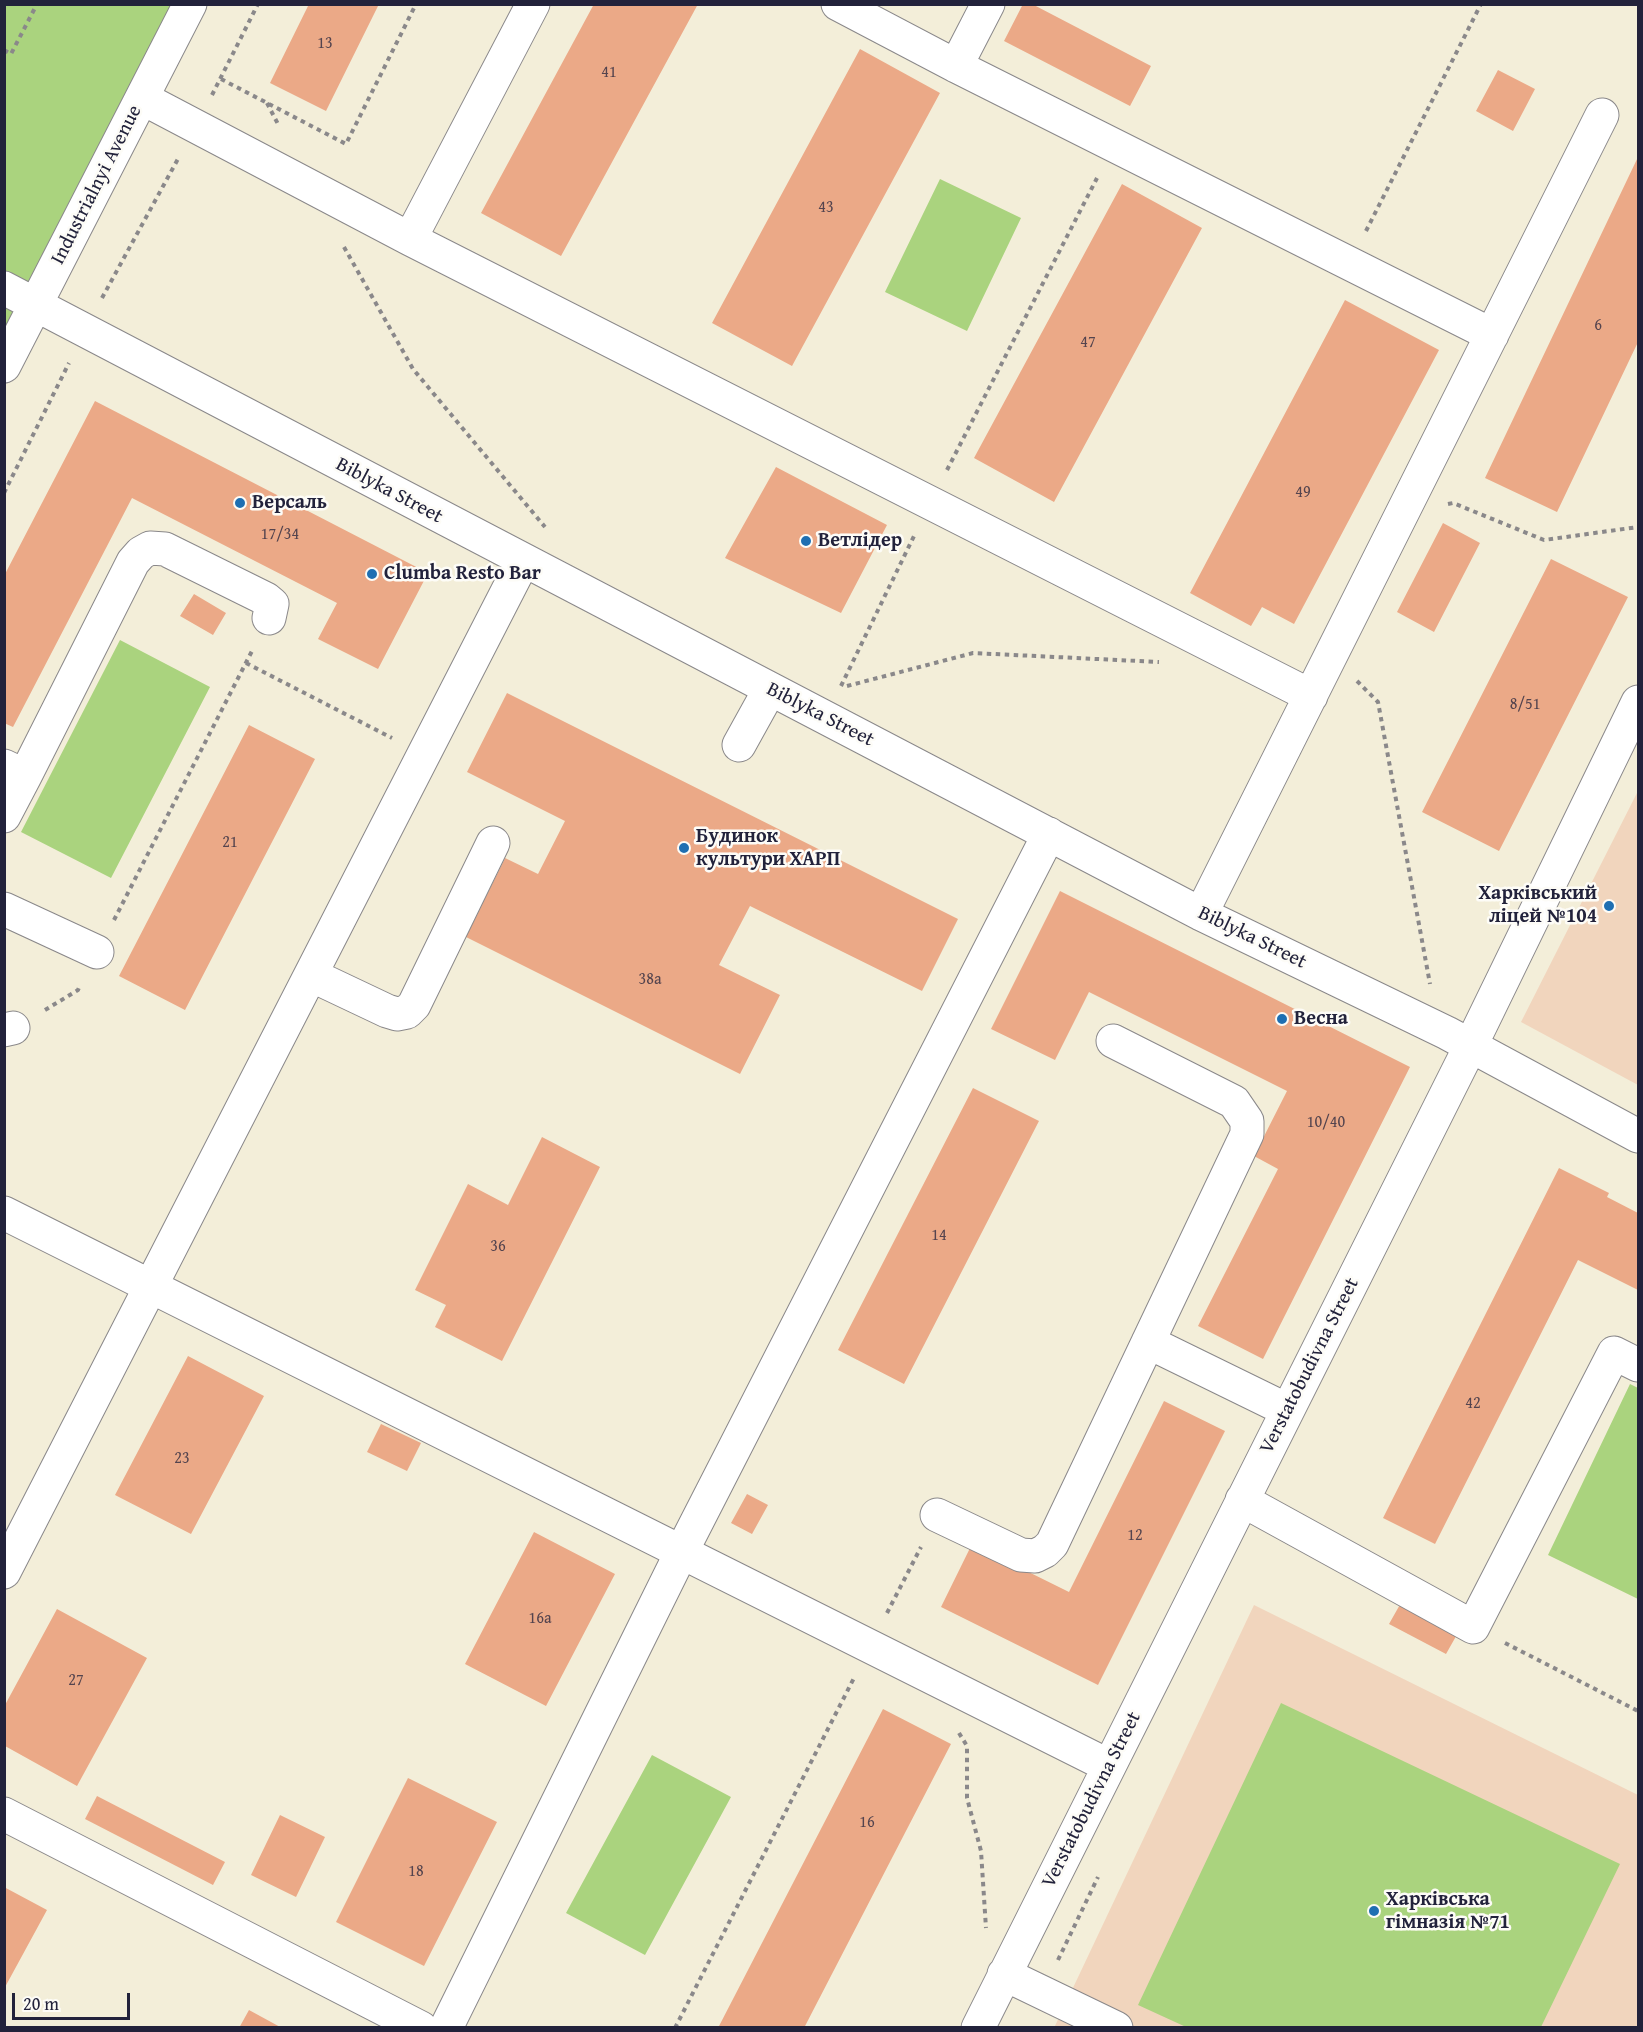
<!DOCTYPE html>
<meta charset="utf-8">
<style>
body{margin:0}
#map{position:relative;width:1643px;height:2032px;overflow:hidden;background:#f3eed9;font-family:"Gentium Book Plus",serif}
canvas{display:block}
.frame{position:absolute;inset:0;border:6px solid #22223b;pointer-events:none}
.scale{position:absolute;left:12px;top:1993px;width:118px;height:27px;box-sizing:border-box;border:3px solid #22223b;border-top:0;padding-left:8px;font-size:18px;line-height:21px;white-space:nowrap;color:#22223b;-webkit-text-stroke:4px #fdfcf7;paint-order:stroke}
</style>
<div id="map">
<canvas width="1643" height="2032"></canvas>
<div class="frame"></div>
<div class="scale">20 m</div>
</div>
<script>
const context = document.querySelector('canvas').getContext('2d');
context.lineJoin = 'round';
function fillPath(path, color) { context.fillStyle = color; context.fill(path, 'evenodd'); }
const shape = rows => new Path2D(rows.map(r => 'M' + r).join(''));
function strokePath(path, color, width, dash) { context.strokeStyle = color; context.lineWidth = width; context.lineCap = dash ? 'butt' : 'round'; context.setLineDash(dash || []); context.stroke(path); }
function write(font, color, halo, rows, align = 'center') {
  context.font = font + ' "Gentium Book Plus",serif'; context.lineWidth = 5; context.setLineDash([]); context.textBaseline = 'middle'; context.strokeStyle = halo; context.fillStyle = color; for (const [text, x, y, turn = 0] of rows) {
    context.save(); context.translate(x, y); context.rotate((+turn || 0) * Math.PI / 180); context.textAlign = isNaN(turn) ? turn : align; if (halo) context.strokeText(text, 0, 0); context.fillText(text, 0, 0); context.restore();
  }
}
fillPath(shape([
 [1638,791,1638,1085,1521,1022],
 [1254,1605,1638,1795,1638,2027,1054,2028]
]), '#f1d5bd');
fillPath(shape([
 [5,5,193,5,5,366],
 [940,179,1021,218,967,331,885,292],
 [120,640,210,687,111,878,21,832],
 [1630,1384,1638,1388,1638,1599,1548,1555],
 [1281,1703,1620,1864,1541,2027,1186,2027,1138,2005],
 [652,1755,731,1797,645,1955,566,1913]
]), '#aad37e');
fillPath(shape([
 [309,4,379,4,326,111,270,83],
 [594,4,698,4,561,256,481,213],
 [1023,4,1032,4,1151,66,1130,106,1004,41],
 [860,49,940,93,792,366,712,323],
 [1498,70,1535,89,1513,131,1476,111],
 [1638,157,1638,342,1557,512,1485,478],
 [1122,184,1202,228,1054,502,974,458],
 [1345,300,1439,350,1294,624,1262,607,1251,626,1190,593],
 [95,401,428,573,378,669,318,639,337,603,132,498,13,727,4,723,4,576],
 [776,467,887,525,841,613,725,558],
 [1443,523,1480,543,1434,632,1397,612],
 [1551,559,1628,597,1499,851,1422,812],
 [194,594,226,613,213,635,180,616],
 [507,693,958,919,922,991,750,906,719,965,780,995,740,1074,466,937,505,858,538,874,565,821,467,772],
 [249,725,315,759,185,1010,119,976],
 [1060,891,1410,1067,1263,1359,1198,1326,1278,1169,1254,1156,1287,1091,1089,992,1055,1060,991,1029],
 [973,1088,1039,1121,904,1384,838,1350],
 [542,1137,600,1167,502,1361,435,1327,446,1305,415,1290,468,1184,508,1205],
 [1559,1168,1609,1193,1607,1197,1638,1213,1638,1290,1578,1260,1435,1544,1383,1518],
 [188,1356,264,1396,191,1534,115,1495],
 [1164,1401,1225,1431,1098,1685,941,1607,972,1544,1069,1592],
 [381,1424,421,1443,407,1471,367,1452],
 [747,1494,768,1505,752,1534,731,1523],
 [534,1532,615,1574,546,1706,465,1664],
 [1402,1601,1459,1631,1446,1654,1389,1624],
 [57,1609,147,1658,77,1786,5,1746,5,1705],
 [883,1709,951,1744,804,2028,718,2028],
 [408,1778,497,1822,424,1966,336,1922],
 [97,1796,225,1862,213,1885,85,1819],
 [280,1815,325,1837,296,1897,251,1875],
 [4,1887,47,1910,4,1989],
 [249,2010,282,2028,239,2028]
]), '#eba987');
const minor = shape([
 [838,4,956,66,1492,335],
 [956,66,988,4],
 [142,98,410,239,1311,696],
 [410,239,533,4],
 [4,288,1201,914,1447,1033,1638,1136],
 [4,366,190,4],
 [739,745,770,689],
 [4,766,25,776,133,562,141,553,150,548,165,549,266,599,272,604,269,618],
 [4,816,25,776],
 [4,909,97,952],
 [1201,914,1602,115],
 [311,975,387,1011,397,1014,407,1012,414,1005,493,843],
 [4,1030,13,1028],
 [4,1213,1109,1766],
 [1148,1342,1287,1410],
 [1242,1500,1473,1627,1614,1353,1638,1365],
 [937,1515,1021,1555,1035,1556,1045,1551,1052,1544,1247,1134,1247,1121,1234,1102,1113,1041],
 [4,1572,523,561],
 [4,1814,421,2028],
 [1004,1974,1116,2028],
 [446,2028,686,1543,1049,834],
 [978,2028,1471,1045,1638,702]
]);
strokePath(minor, '#8a888a', 35);
strokePath(shape([
 [4,50,11,54,37,4],
 [221,79,346,144,416,4],
 [212,95,258,4],
 [267,103,279,126],
 [1366,231,1481,4],
 [344,247,413,369,545,527],
 [102,298,179,157],
 [947,470,1097,178],
 [4,493,69,363],
 [1448,504,1453,503,1544,540,1638,527],
 [246,663,392,738],
 [1357,681,1378,702,1430,984],
 [841,686,914,536],
 [847,686,973,653,1159,662],
 [114,920,253,649],
 [45,1010,78,990,80,985],
 [887,1613,921,1547],
 [1505,1643,1638,1711],
 [959,1733,967,1746,967,1798,981,1851,986,1928],
 [1058,1960,1098,1877],
 [675,2028,854,1678]
]), '#8a888a', 4, [4.5, 4.5]);
strokePath(minor, '#fff', 33);
for (const [x, y, r, color] of [
 [240,503,6,"#1f6fb2"],
 [806,541,6,"#1f6fb2"],
 [372,574,6,"#1f6fb2"],
 [684,848,6,"#1f6fb2"],
 [1609,906,6,"#1f6fb2"],
 [1282,1019,6,"#1f6fb2"],
 [1374,1911,6,"#1f6fb2"]
]) { const dot = new Path2D(); dot.arc(x, y, r, 0, 2 * Math.PI); context.fillStyle = color; context.fill(dot); strokePath(dot, '#fdfcf7', 2); }
write('16px', '#54444e', null, [
 ["13",325,44],
 ["41",609,73],
 ["43",826,208],
 ["6",1598,326],
 ["47",1088,343],
 ["49",1303,493],
 ["17/34",280,535],
 ["8/51",1525,705],
 ["21",230,843],
 ["38а",650,980],
 ["10/40",1326,1123],
 ["14",939,1236],
 ["36",498,1247],
 ["42",1473,1404],
 ["23",182,1459],
 ["12",1135,1536],
 ["16а",540,1619],
 ["27",76,1681],
 ["16",867,1823],
 ["18",416,1872]
]);
write('20px', '#22223b', '#fdfcf7', [
 ["Industrialnyi Avenue",97,185,-63],
 ["Biblyka Street",389,491,28],
 ["Biblyka Street",820,715,27],
 ["Biblyka Street",1252,938,26],
 ["Verstatobudivna Street",1310,1366,-63],
 ["Verstatobudivna Street",1092,1800,-63]
]);
write('bold 20px', '#22223b', '#fdfcf7', [
 ["Версаль",252,503],
 ["Ветлідер",818,541],
 ["Clumba Resto Bar",384,574],
 ["Будинок",696,837],
 ["культури ХАРП",696,860],
 ["Харківський",1597,894,"right"],
 ["ліцей №104",1597,917,"right"],
 ["Весна",1294,1019],
 ["Харківська",1386,1900],
 ["гімназія №71",1386,1923]
], 'left');
</script>
